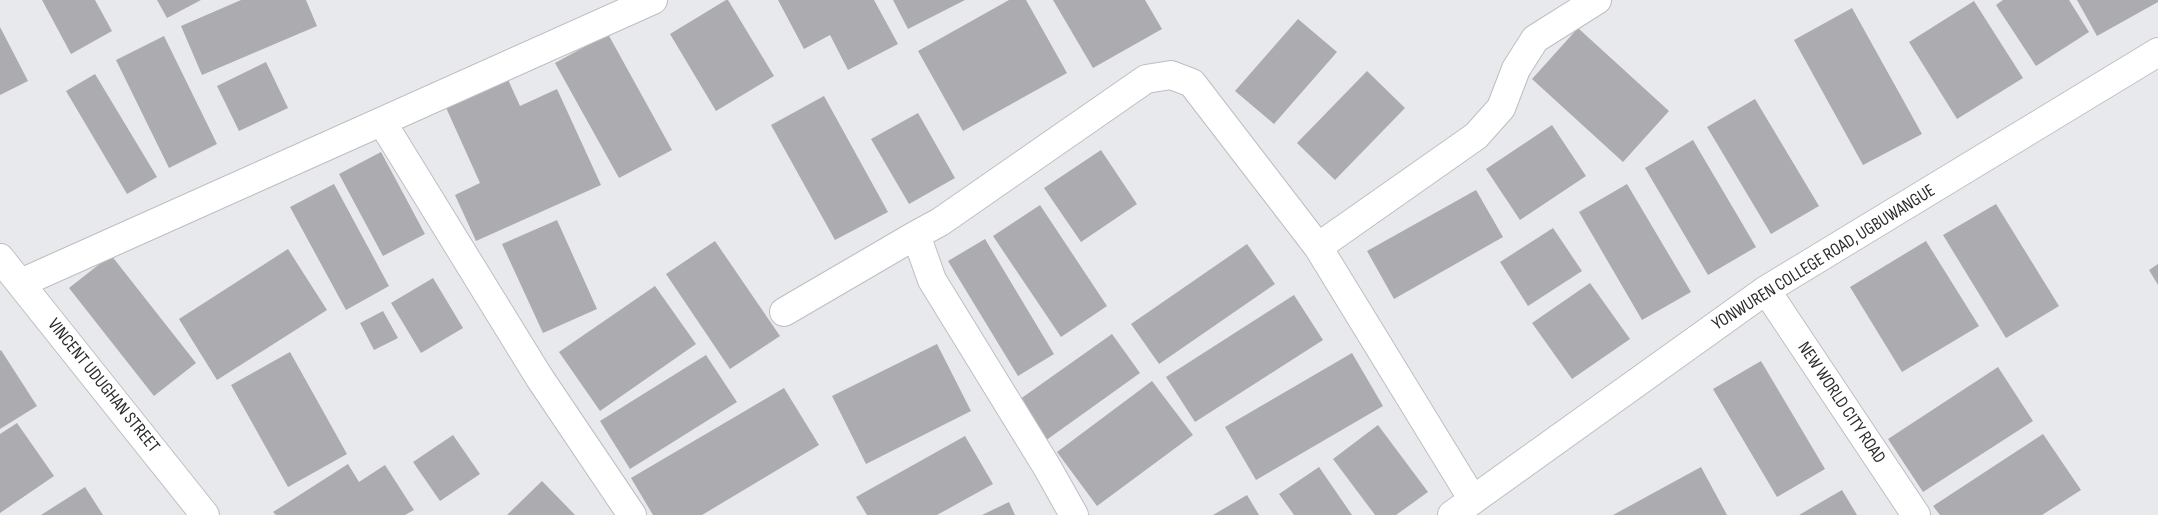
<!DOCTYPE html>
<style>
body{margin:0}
canvas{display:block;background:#e8e9ec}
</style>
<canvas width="2158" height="515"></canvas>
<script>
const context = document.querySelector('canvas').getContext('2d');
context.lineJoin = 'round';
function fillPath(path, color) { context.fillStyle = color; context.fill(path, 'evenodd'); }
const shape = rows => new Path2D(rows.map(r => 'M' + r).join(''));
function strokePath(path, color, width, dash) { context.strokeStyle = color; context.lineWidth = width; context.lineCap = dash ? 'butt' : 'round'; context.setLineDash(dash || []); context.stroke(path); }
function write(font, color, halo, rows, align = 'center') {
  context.font = font + ' "Sofia Sans Condensed",sans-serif'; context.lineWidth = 4; context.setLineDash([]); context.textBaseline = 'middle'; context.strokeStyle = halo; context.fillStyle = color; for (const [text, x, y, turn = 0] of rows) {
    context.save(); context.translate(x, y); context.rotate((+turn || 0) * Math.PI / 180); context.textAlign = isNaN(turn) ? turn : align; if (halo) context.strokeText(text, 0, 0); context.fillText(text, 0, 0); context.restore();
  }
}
fillPath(shape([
 [42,0,95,0,112,31,71,54],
 [157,0,201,0,167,18],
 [241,0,306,0,317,26,202,75,181,26],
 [726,0,728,0,774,76,716,111,670,34],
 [778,0,874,0,898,44,848,70,830,35,804,49],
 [893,0,965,0,908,29],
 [1009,0,1026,0,1067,73,963,131,918,51],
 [1053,0,1145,0,1162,29,1093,68],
 [2003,0,2069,0,2089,32,2036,66,1996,5],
 [2077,0,2158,0,2158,2,2097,36],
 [1974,1,2023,78,1957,119,1909,42],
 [1852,8,1922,134,1863,165,1794,40],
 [1298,19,1337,52,1274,124,1235,91],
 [0,27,28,81,0,95],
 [1578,28,1669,111,1623,162,1532,79],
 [608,34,672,150,619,178,555,63],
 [164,36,217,144,169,168,116,60],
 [266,62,288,108,239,131,217,86],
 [1367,71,1405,108,1335,180,1297,143],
 [505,73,520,106,557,89,601,185,476,241,455,195,480,183,443,101],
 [95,74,157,177,127,194,66,91],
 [824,96,888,212,835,240,771,125],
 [1755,99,1819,206,1771,234,1707,127],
 [918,113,955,178,909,204,871,139],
 [1552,125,1586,176,1520,220,1486,169],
 [1693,140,1756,247,1708,275,1645,168],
 [1101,150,1137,204,1081,242,1044,188],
 [381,152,425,234,383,256,339,174],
 [334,184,389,286,346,310,290,207],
 [1627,184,1691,292,1642,320,1579,212],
 [1476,190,1503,237,1394,299,1367,251],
 [1996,204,2059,306,2006,338,1943,235],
 [1040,205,1107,306,1061,337,993,236],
 [557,220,597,309,543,333,502,244],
 [1553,228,1582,271,1528,306,1500,262],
 [985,239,1054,354,1018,376,948,261],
 [715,241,780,336,730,369,666,274],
 [1926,241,1979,326,1902,372,1850,287],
 [1247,244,1275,284,1159,364,1131,324],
 [288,249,327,310,217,380,179,319],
 [111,255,196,363,154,396,69,288],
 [2158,264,2158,285,2149,270],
 [433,278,463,328,421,353,391,303],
 [1590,283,1630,339,1572,379,1532,323],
 [655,286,696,344,600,411,559,352],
 [1294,295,1323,340,1195,422,1166,377],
 [383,311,398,338,374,350,360,323],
 [1112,334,1140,373,1045,441,1016,402],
 [937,344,971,411,866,464,832,396],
 [1,350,37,406,0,429,0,351],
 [290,352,347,454,288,487,231,385],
 [1352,353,1383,406,1256,480,1225,427],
 [706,355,737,402,630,469,600,421],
 [1761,361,1825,469,1777,497,1713,389],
 [1998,367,2033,421,1923,492,1888,439],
 [1152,381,1193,435,1097,506,1057,452],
 [784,388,819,445,702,515,653,515,631,478],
 [17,423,54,476,0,513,0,434],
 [1378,425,1428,492,1396,515,1375,515,1333,459],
 [2043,434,2081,490,2042,515,1940,515,1933,506],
 [453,435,480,474,440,501,413,462],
 [965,436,993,484,937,515,867,515,856,497],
 [348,464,359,482,385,465,414,510,405,515,276,515,273,512],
 [1319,467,1352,515,1294,515,1279,494],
 [1701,467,1727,515,1613,515],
 [542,481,575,515,507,515],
 [85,487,103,515,41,515],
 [1842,490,1857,515,1799,515],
 [1247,495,1259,515,1213,515],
 [1009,502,1015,515,982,515]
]), '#acabaf');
const street = shape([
 [382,122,539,377,632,515],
 [1318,247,1476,136,1501,108,1516,69,1535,39,1597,0],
 [0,258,205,515],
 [21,283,653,0],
 [1766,290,1916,515],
 [784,312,916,235],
 [1074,515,1047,467,932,280,916,235,940,222,1146,79,1171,75,1192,83,1318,247,1473,500],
 [1452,515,1766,290,2158,52]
]);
strokePath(street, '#bebec2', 30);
strokePath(street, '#fff', 28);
write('18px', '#2b2b2d', '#fff', [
 ["YONWUREN COLLEGE ROAD, UGBUWANGUE",1824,258,-32],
 ["VINCENT UDUGHAN STREET",103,386,51],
 ["NEW WORLD CITY ROAD",1841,403,56]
]);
</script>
